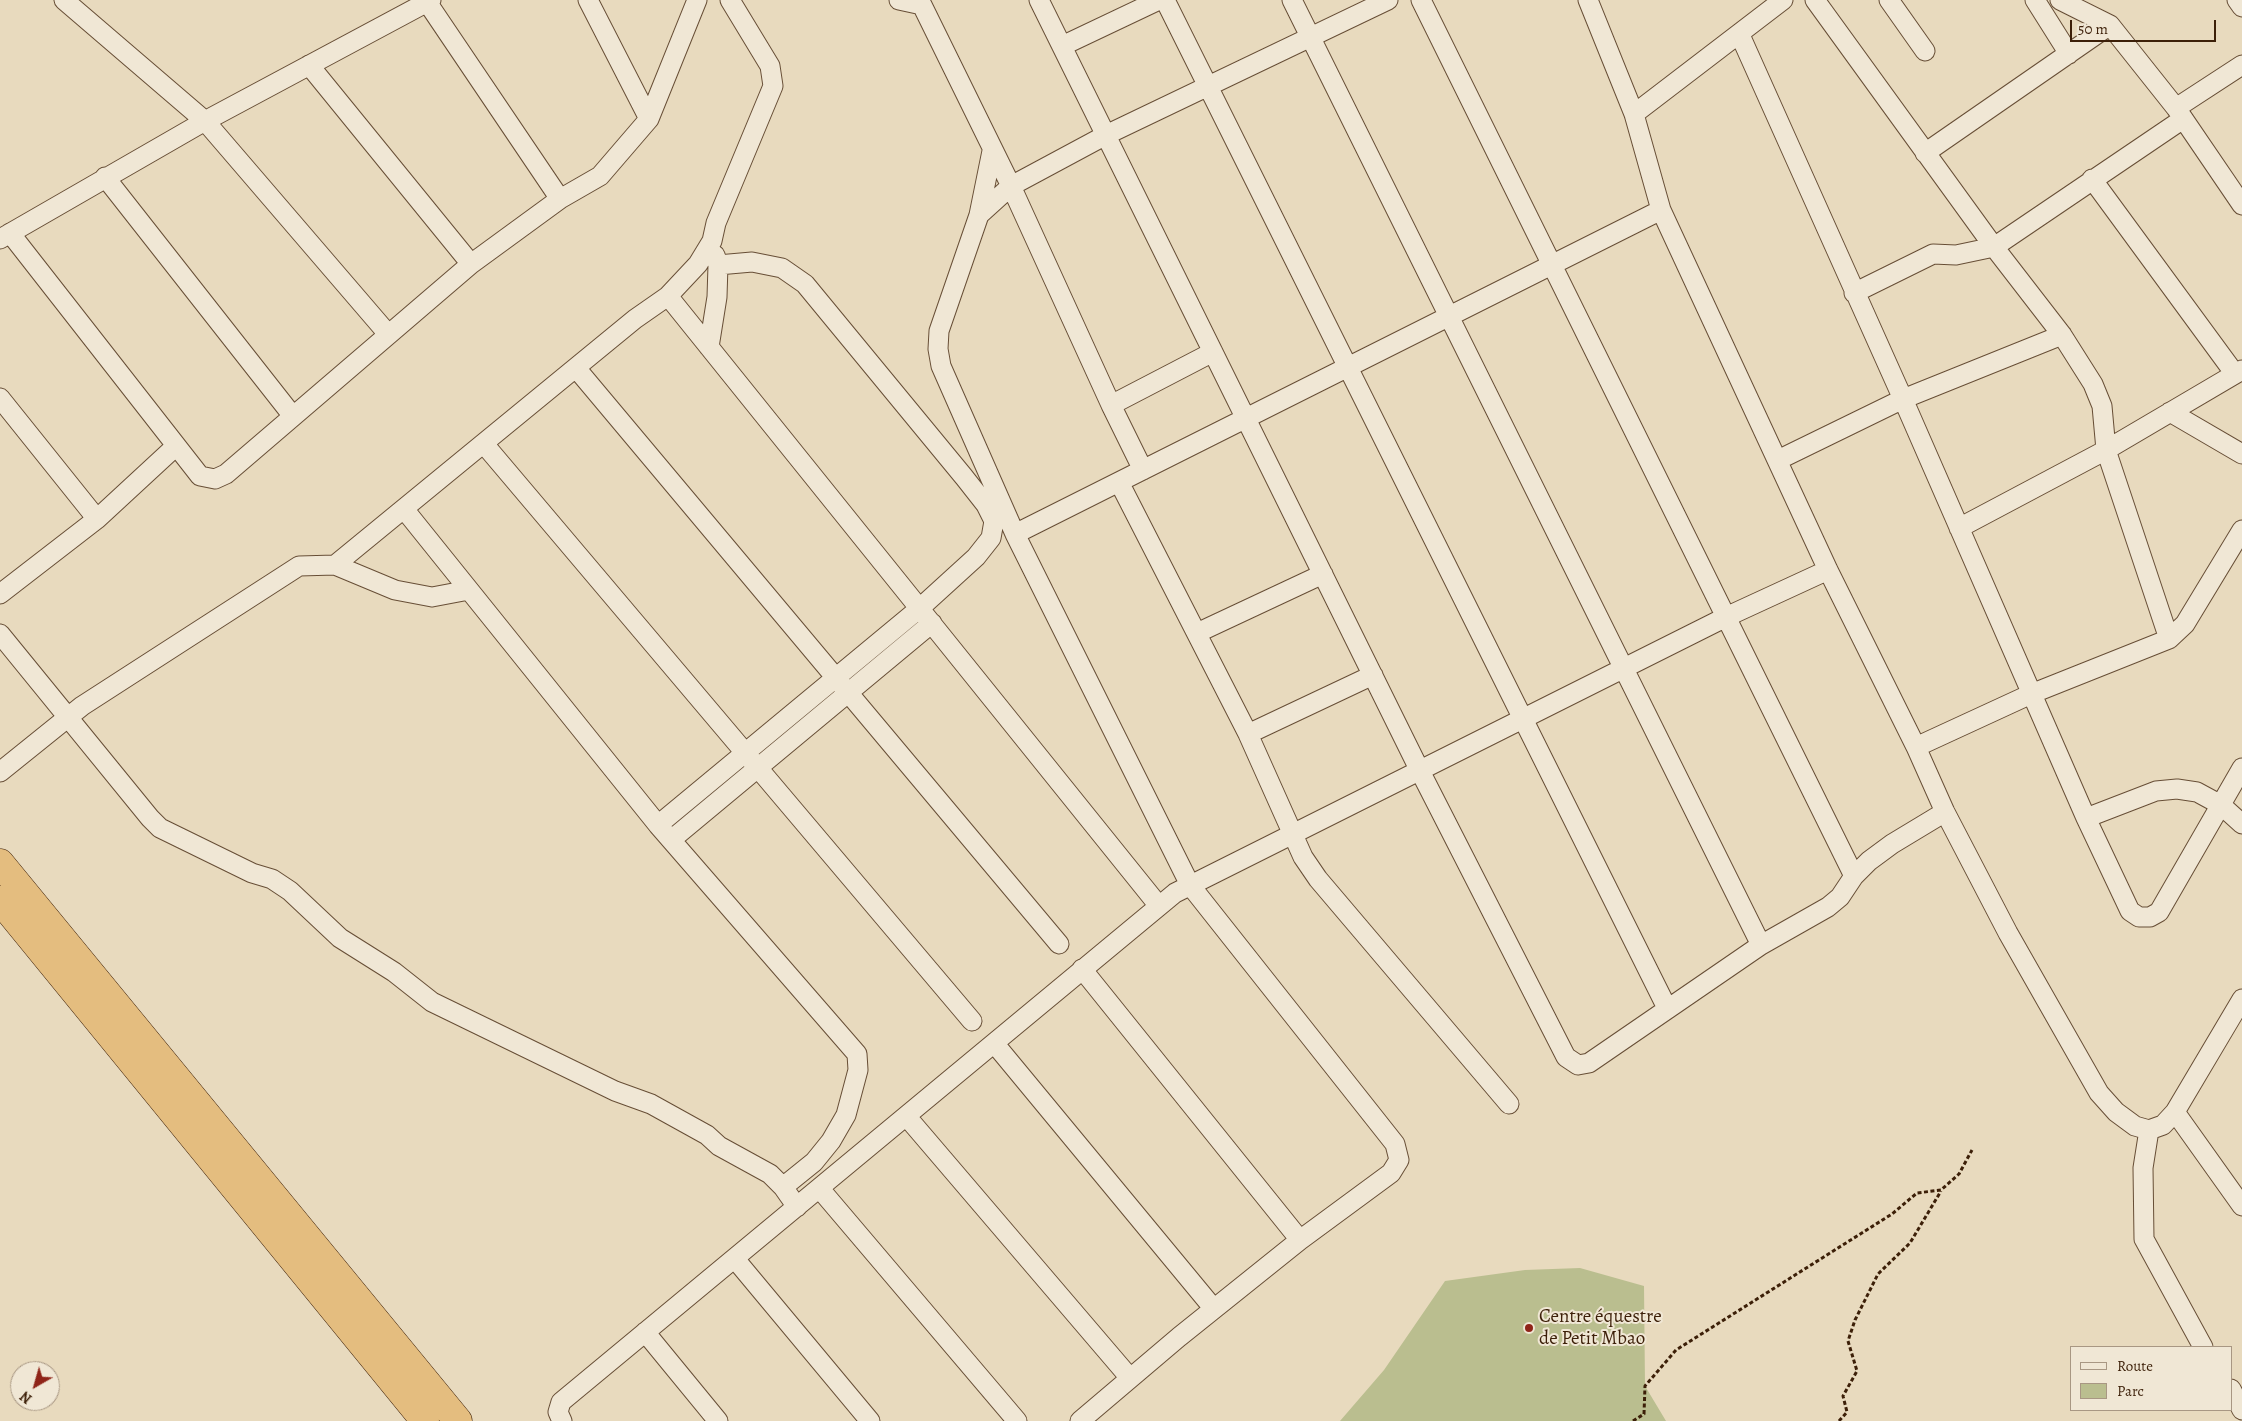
<!DOCTYPE html>
<meta charset="utf-8">
<style>
body{margin:0}
#map{position:relative;width:2242px;height:1421px;overflow:hidden;background:#e8dabe;font-family:Alegreya,serif}
canvas{display:block}
.legend{position:absolute;left:2070px;top:1346px;width:162px;height:65px;box-sizing:border-box;background:#f0e7d5;border:1px solid #a89783;margin:0;padding:6px 9px;list-style:none;font-size:15px;color:#3c1f08}
.legend li{display:flex;align-items:center;gap:10px;height:25px}
.legend b{width:25px;border:1px solid #a89783}
.north{position:absolute;left:10px;top:1361px;width:50px;height:50px;box-sizing:border-box;background:#f0e7d5;border:1px solid #a89783;border-radius:50%;rotate:218deg;font-size:14px;font-weight:700;line-height:20px;text-align:center;color:#3c1f08}
.north::after{content:'';display:block;margin:auto;width:18px;height:22px;background:#8f2418;clip-path:polygon(50% 0,100% 100%,50% 72%,0 100%)}
.scale{position:absolute;left:2070px;top:20px;width:146px;height:22px;box-sizing:border-box;border:2px solid #3c1f08;border-top:0;padding-left:6px;font-size:15px;line-height:18px;white-space:nowrap;color:#3c1f08;-webkit-text-stroke:4px #f0e7d5;paint-order:stroke}
</style>
<div id="map">
<canvas width="2242" height="1421"></canvas>
<ul class="legend">
<li><b style="height:6px;background:#f0e7d5"></b>Route</li>
<li><b style="height:14px;background:#babe8f"></b>Parc</li>
</ul>
<div class="north">N</div>
<div class="scale">50 m</div>
</div>
<script>
const context = document.querySelector('canvas').getContext('2d');
context.lineJoin = 'round';
function fillPath(path, color) { context.fillStyle = color; context.fill(path, 'evenodd'); }
const shape = rows => new Path2D(rows.map(r => 'M' + r).join(''));
function strokePath(path, color, width, dash) { context.strokeStyle = color; context.lineWidth = width; context.lineCap = dash ? 'butt' : 'round'; context.setLineDash(dash || []); context.stroke(path); }
function write(font, color, halo, rows, align = 'center') {
  context.font = font + ' Alegreya,serif'; context.lineWidth = 4; context.setLineDash([]); context.textBaseline = 'middle'; context.strokeStyle = halo; context.fillStyle = color; for (const [text, x, y, turn = 0] of rows) {
    context.save(); context.translate(x, y); context.rotate((+turn || 0) * Math.PI / 180); context.textAlign = isNaN(turn) ? turn : align; if (halo) context.strokeText(text, 0, 0); context.fillText(text, 0, 0); context.restore();
  }
}
fillPath(shape([
 [1580,1268,1644,1286,1645,1386,1666,1421,1340,1421,1384,1370,1445,1281,1525,1270]
]), '#babe8f');
const minor = shape([
 [64,0,205,121,388,334],
 [588,0,649,119],
 [899,0,922,5,1011,186,1111,405,1143,470],
 [1039,0,1420,771,1566,1057,1578,1065,1589,1063,1761,945,1828,907,1840,897,1854,876,1869,861,1892,844,1945,812],
 [1165,0,1667,1008],
 [1292,0,1761,945],
 [1421,0,1854,876],
 [1588,0,1634,114,1661,210,1828,570,1916,747,1945,812,2008,933,2099,1093,2116,1112,2135,1126,2149,1130,2163,1125,2175,1112,2242,999],
 [1815,0,1994,247,2062,335,2093,384,2102,406,2106,450,2169,639],
 [1889,0,1925,51],
 [2035,0,2069,54],
 [2060,0,2110,25,2176,108,2242,205],
 [2237,0,2242,7],
 [427,2,560,199,600,176,649,119,697,0],
 [1740,35,1903,399,2086,818,2130,911,2139,917,2150,917,2159,912,2242,768],
 [1062,46,1159,0],
 [309,65,471,264],
 [2176,108,2242,65],
 [1634,114,1783,0],
 [1925,153,2110,25],
 [105,177,292,415],
 [2092,179,2235,374],
 [979,215,992,151],
 [10,233,200,476,215,479,226,474,471,264,560,199],
 [0,239,205,121,431,0],
 [1854,293,1933,254,1956,255,1994,247,2183,119],
 [668,296,1159,906],
 [709,347,717,297,718,265,715,255],
 [576,368,1059,944],
 [0,398,97,519],
 [1111,405,1213,352],
 [2170,412,2242,454],
 [484,444,972,1021],
 [1778,460,1903,399,2062,335],
 [1119,482,1248,734,1303,857,1318,879,1509,1104],
 [404,509,658,825,857,1054,858,1070,846,1115,831,1141,814,1162,783,1187],
 [1959,528,2106,450,2242,370],
 [1015,534,1661,210],
 [335,565,635,319,668,296,698,264,712,241,716,223,773,86,770,66,730,0],
 [0,594,97,519,176,446],
 [1197,633,1323,574],
 [0,634,150,818,160,828,252,873,272,879,290,891,340,938,394,972,432,1002,615,1091,651,1104,707,1135,719,1146,770,1174,783,1187,797,1207],
 [1248,734,1373,675],
 [1916,747,2031,694,2169,639,2185,624,2242,530],
 [0,772,82,706,299,566,335,565,395,590,432,597,469,590],
 [2086,818,2156,791,2177,789,2197,792,2221,805,2242,824],
 [658,825,920,608,976,557,991,538,994,521,986,505,964,477,805,284,782,268,752,262,718,265],
 [671,840,932,623],
 [1082,969,1300,1240],
 [994,1043,1214,1309],
 [2175,1112,2242,1206],
 [907,1117,1130,1378],
 [2149,1130,2143,1168,2144,1239,2203,1347],
 [820,1189,1017,1421],
 [735,1259,870,1421],
 [645,1332,718,1421],
 [2231,1389,2242,1410],
 [562,1421,558,1412,561,1402,1175,893,1726,617,1828,570],
 [1080,1421,1179,1337,1300,1240,1391,1173,1399,1160,1395,1144,1190,885,1015,534,941,366,938,349,939,331,979,215,1011,186,1106,135,1388,0]
]);
const trunk = shape([
 [0,863,458,1421],
 [0,900,425,1421]
]);
strokePath(minor, '#674e36', 21);
strokePath(trunk, '#3c1f08', 29);
strokePath(shape([
 [1633,1421,1644,1414,1645,1386,1676,1350,1892,1214,1917,1193,1941,1190,1959,1174,1972,1150],
 [1839,1421,1847,1412,1843,1396,1857,1371,1848,1341,1855,1320,1878,1274,1910,1243,1941,1191]
]), '#3c1f08', 3, [4, 2.5]);
strokePath(minor, '#f0e7d5', 19);
strokePath(trunk, '#e4bd7f', 28);
for (const [x, y, r, color] of [
 [1529,1328,5,"#8f2418"]
]) { const dot = new Path2D(); dot.arc(x, y, r, 0, 2 * Math.PI); context.fillStyle = color; context.fill(dot); strokePath(dot, '#f0e7d5', 2); }
write('19px', '#3c1f08', '#f0e7d5', [
 ["Centre équestre",1539,1317],
 ["de Petit Mbao",1539,1339]
], 'left');
</script>
